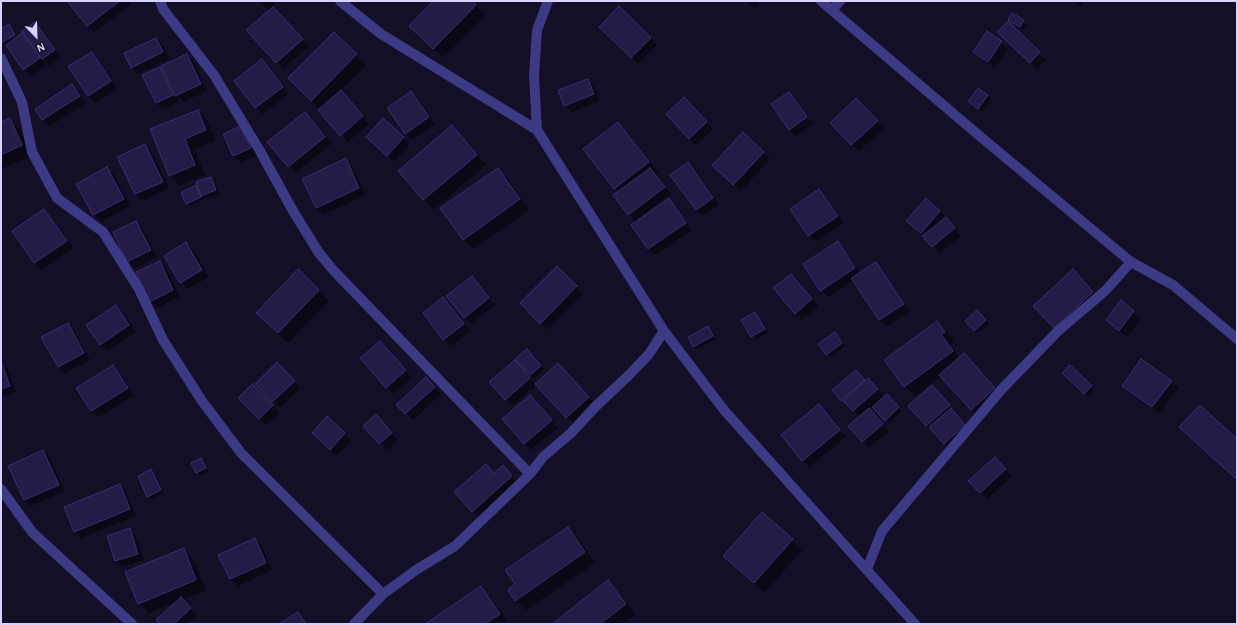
<!DOCTYPE html>
<style>
body{margin:0}
#map{position:relative;width:1238px;height:625px;overflow:hidden;background:#130f26;font-family:"Alegreya Sans",sans-serif}
canvas{display:block}
.frame{position:absolute;inset:0;border:2px solid #d9d4ff;pointer-events:none}
.north{position:absolute;left:16px;top:16px;width:40px;height:40px;-webkit-text-stroke:3px #130f26;paint-order:stroke;rotate:157deg;font-size:11px;font-weight:700;line-height:16px;text-align:center;color:#d9d4ff}
.north::after{content:'';display:block;margin:auto;width:14px;height:18px;background:#d9d4ff;clip-path:polygon(50% 0,100% 100%,50% 72%,0 100%)}
</style>
<div id="map">
<canvas width="1238" height="625"></canvas>
<div class="frame"></div>
<div class="north">N</div>
</div>
<script>
const context = document.querySelector('canvas').getContext('2d');
context.lineJoin = 'round';
function fillPath(path, color) { context.fillStyle = color; context.fill(path, 'evenodd'); }
const shape = rows => new Path2D(rows.map(r => 'M' + r).join(''));
function strokePath(path, color, width, dash) { context.strokeStyle = color; context.lineWidth = width; context.lineCap = dash ? 'butt' : 'round'; context.setLineDash(dash || []); context.stroke(path); }
fillPath(shape([
 [70,1,128,1,131,5,94,32,87,26],
 [258,1,276,1,272,7,309,46,283,69,277,62,270,10],
 [434,1,471,1,486,15,443,58,410,26],
 [747,1,762,1,755,8],
 [1073,1,1085,1,1080,7],
 [619,7,657,45,638,64,600,27],
 [1009,20,1023,21,1027,24,1023,30],
 [35,23,42,30,61,58,49,66,42,58,41,59,46,65,31,76,24,69,7,45,5,46,1,42,1,30,9,25,18,38,22,35,29,42],
 [1008,23,1046,60,1037,69,999,32],
 [334,33,366,65,340,91,369,124,348,142,319,110,320,109,289,78],
 [156,39,163,46,169,59,138,74,131,67],
 [1001,42,1008,49,995,68,981,58,974,52],
 [92,53,98,60,117,88,95,103,88,96],
 [187,55,194,62,207,91,183,102,177,96,179,102,163,109,156,103,159,68,166,75],
 [262,61,289,94,262,114,235,81],
 [587,80,594,87,600,101,572,112,565,105],
 [72,86,79,92,86,103,50,126,43,119],
 [978,89,991,99,982,111,973,104],
 [411,92,418,99,435,125,412,140,405,134],
 [789,93,795,100,813,124,796,136,789,129],
 [684,98,713,129,696,145,689,138],
 [856,100,884,128,859,151,831,123],
 [198,111,208,121,216,141,194,149,205,175,180,185,169,175,151,130],
 [305,113,331,144,296,173,269,142],
 [10,120,20,130,32,156,1,169,1,124],
 [618,124,628,134,658,172,656,174,671,194,635,221,628,214,619,192,615,188],
 [240,127,257,155,241,163,234,156,224,134],
 [452,127,486,165,434,210,399,171],
 [743,134,770,159,741,191,720,172],
 [403,138,410,144,394,162,374,143],
 [145,145,152,152,169,188,142,201,136,194,119,158],
 [346,160,352,166,366,195,323,215,316,208,303,179],
 [687,164,694,170,719,205,703,216,696,210,672,175],
 [107,168,114,175,130,206,101,222,94,215,77,184],
 [498,169,508,179,529,210,473,249,463,239],
 [211,178,214,181,219,194,205,199,201,194,203,200,190,206,186,203,195,187,201,192],
 [819,190,826,197,844,223,816,242,809,235,791,210],
 [669,200,676,207,692,230,655,255,649,249,632,225],
 [44,210,51,217,73,248,42,270,35,263,13,232],
 [940,211,961,236,939,253,924,236,907,221],
 [136,222,143,229,157,257,135,268,128,261],
 [838,242,844,249,860,273,876,263,882,270,910,311,887,326,880,320,853,280,828,297,821,290],
 [186,244,193,250,209,277,188,289,181,282,165,256],
 [160,262,167,269,180,297,157,308,150,301],
 [557,267,583,294,547,330,521,303],
 [298,271,329,301,288,343,268,323],
 [791,275,818,306,802,320,796,313],
 [471,277,495,305,471,324,447,297],
 [1079,278,1099,299,1061,334,1035,306],
 [443,298,470,331,451,346,444,339],
 [1121,302,1141,319,1127,337,1107,320],
 [116,307,123,313,136,332,107,351,100,345],
 [755,313,767,333,755,340,743,320],
 [980,315,989,324,978,333,975,330],
 [937,323,947,333,954,342,950,345,960,359,971,361,1001,396,978,416,942,376,915,396,905,386],
 [67,324,74,331,90,360,65,373,58,366],
 [708,328,716,339,697,349,690,338],
 [838,337,845,346,830,357,827,354],
 [386,349,412,378,393,394,387,387],
 [530,354,544,369,534,378,517,359],
 [1,362,8,369,16,392,1,397],
 [277,364,301,388,280,408,256,384],
 [558,364,595,404,574,424,537,384,512,406,506,399,521,368,536,385],
 [113,366,120,373,134,395,98,417,91,410],
 [1070,367,1094,390,1088,396,1064,373],
 [426,378,441,394,413,420,398,405],
 [863,378,866,382,875,386,885,397,887,395,902,411,889,423,873,406,869,409,889,431,869,448,849,426,860,417,842,400],
 [1171,381,1178,388,1159,413,1130,392,1123,386],
 [252,386,279,413,266,425,240,398],
 [939,393,971,432,951,450,934,431,933,432,926,425],
 [537,403,558,428,531,450,525,444],
 [819,405,846,437,809,467,802,460],
 [376,416,398,440,387,450,364,426],
 [327,418,351,441,337,456,320,440],
 [43,451,50,458,65,491,31,506,24,500],
 [200,460,208,472,200,476,197,472],
 [1002,465,1012,476,987,499,970,481],
 [151,471,154,474,163,494,151,499,148,496],
 [495,474,509,474,518,483,479,518,472,511],
 [120,485,126,492,136,516,81,538,74,531],
 [762,514,802,550,765,593,725,556],
 [567,528,578,538,595,563,526,610,516,600,509,590,517,585],
 [129,530,136,536,144,560,122,567,116,560],
 [255,539,262,546,272,570,238,586,231,579,220,555],
 [184,550,194,560,206,591,182,600,197,615,187,624,161,624,176,602,149,613,139,603],
 [608,581,618,592,636,614,623,624,554,624],
 [481,587,491,598,509,624,427,624],
 [298,613,307,624,281,624]
]), '#0007');
const building = shape([
 [69,1,120,1,87,26,68,2,69,1],
 [433,1,473,1,476,5,433,49,409,26,433,1],
 [619,6,651,38,631,58,599,27,619,6],
 [273,7,303,39,276,63,246,30,273,7],
 [1012,13,1024,20,1020,27,1008,20,1012,13],
 [1008,21,1040,52,1030,63,997,32,1008,21],
 [35,22,55,50,42,59,22,31,35,22],
 [9,24,15,35,1,43,1,29,9,24],
 [987,31,1002,41,988,62,973,52,987,31],
 [334,32,357,54,311,101,288,78,334,32],
 [22,33,40,58,23,70,6,45,22,33],
 [156,38,163,52,131,68,124,53,156,38],
 [92,52,111,81,88,96,68,66,92,52],
 [187,54,201,84,175,96,161,66,187,54],
 [262,59,283,87,255,108,234,81,262,59],
 [160,67,173,95,156,103,142,75,160,67],
 [588,79,594,94,564,106,558,90,588,79],
 [72,84,80,96,42,120,35,109,72,84],
 [978,88,988,95,978,109,968,101,978,88],
 [341,90,363,116,340,136,318,110,341,90],
 [411,91,429,117,405,134,387,108,411,91],
 [789,92,807,117,789,130,771,104,789,92],
 [684,97,707,122,689,139,666,114,684,97],
 [856,98,878,121,851,145,830,123,856,98],
 [198,110,206,130,185,139,195,165,169,176,150,129,198,110],
 [305,112,325,137,288,167,267,142,305,112],
 [10,118,22,145,1,155,1,122,10,118],
 [383,118,404,137,387,156,366,137,383,118],
 [618,122,649,162,614,189,583,149,618,122],
 [452,125,477,155,423,200,398,171,452,125],
 [240,126,251,148,233,156,223,134,240,126],
 [743,132,764,152,733,185,712,165,743,132],
 [145,144,163,182,135,194,117,157,145,144],
 [346,158,359,188,316,208,302,179,346,158],
 [688,162,713,198,696,210,670,175,688,162],
 [107,167,124,199,93,215,76,184,107,167],
 [498,168,520,199,463,240,440,208,498,168],
 [650,168,665,187,628,215,613,195,650,168],
 [211,177,216,190,201,196,196,182,211,177],
 [196,185,201,197,186,204,181,193,196,185],
 [819,189,838,216,808,236,790,209,819,189],
 [669,198,686,223,648,249,631,225,669,198],
 [926,198,940,211,921,233,906,221,926,198],
 [44,209,67,241,34,263,12,231,44,209],
 [946,217,955,228,932,247,922,236,946,217],
 [136,221,151,250,127,262,113,232,136,221],
 [838,241,855,268,820,291,803,264,838,241],
 [186,242,202,270,180,283,164,256,186,242],
 [160,261,173,290,149,302,136,272,160,261],
 [876,262,904,304,879,320,851,278,876,262],
 [557,266,577,286,540,324,520,303,557,266],
 [298,269,319,290,278,333,256,313,298,269],
 [1073,269,1093,292,1054,328,1033,306,1073,269],
 [791,274,812,299,795,314,773,288,791,274],
 [472,276,489,298,464,318,446,296,472,276],
 [443,297,464,324,443,340,423,313,443,297],
 [1121,300,1134,311,1119,331,1106,320,1121,300],
 [116,305,129,325,100,345,86,325,116,305],
 [977,310,986,320,974,331,965,321,977,310],
 [755,312,765,329,751,337,741,320,755,312],
 [937,321,945,332,941,334,953,351,904,387,884,360,937,321],
 [68,323,84,353,58,367,41,337,68,323],
 [708,326,713,336,693,347,688,337,708,326],
 [835,332,842,343,826,355,818,344,835,332],
 [380,341,406,370,386,388,360,358,380,341],
 [527,349,541,366,530,375,515,359,527,349],
 [964,353,995,388,971,410,939,375,964,353],
 [1141,359,1172,381,1152,407,1122,386,1141,359],
 [515,360,530,378,505,400,489,382,515,360],
 [1,361,10,386,1,389,1,361],
 [277,362,295,381,272,402,255,384,277,362],
 [558,363,589,397,566,418,535,384,558,363],
 [113,365,128,388,91,411,76,388,113,365],
 [1070,365,1092,386,1084,394,1062,373,1070,365],
 [856,370,865,380,841,401,832,390,856,370],
 [426,377,435,387,405,414,396,405,426,377],
 [868,378,878,389,853,411,843,401,868,378],
 [252,384,273,405,259,419,238,398,252,384],
 [932,385,950,405,926,426,908,406,932,385],
 [887,394,899,407,885,421,872,407,887,394],
 [530,395,552,420,524,444,502,419,530,395],
 [819,404,840,430,802,461,781,435,819,404],
 [1200,405,1237,439,1237,476,1235,478,1179,427,1200,405],
 [869,408,883,424,862,442,848,426,869,408],
 [951,408,965,425,944,444,929,427,951,408],
 [376,414,392,433,379,444,363,426,376,414],
 [327,416,345,433,330,450,312,433,327,416],
 [43,450,59,485,24,500,8,466,43,450],
 [995,457,1006,469,980,493,968,481,995,457],
 [201,458,206,468,196,473,191,463,201,458],
 [486,464,494,473,503,465,512,476,472,512,454,492,486,464],
 [151,469,161,490,147,497,138,476,151,469],
 [120,484,130,509,74,532,64,507,120,484],
 [762,512,793,539,754,583,723,556,762,512],
 [568,527,585,552,515,601,508,590,515,584,505,570,568,527],
 [130,528,138,554,115,561,107,536,130,528],
 [255,538,266,563,230,579,218,555,255,538],
 [184,548,196,580,138,604,125,572,184,548],
 [608,580,626,604,600,624,552,624,608,580],
 [481,586,500,614,485,624,425,624,481,586],
 [181,597,191,608,174,624,160,624,156,620,181,597],
 [298,612,306,624,279,624,298,612]
]);
fillPath(building, '#241b47');
strokePath(building, '#3b2d73', 1);
strokePath(shape([
 [160,1,163,9,214,75,260,151,293,211,319,253,334,271,530,474],
 [340,1,381,34,537,130],
 [548,1,537,30,534,76,537,130,664,331,724,410,915,624],
 [821,1,982,138,1131,262,1173,285,1237,339],
 [832,10,840,1],
 [1,58,22,102,32,152,57,198,103,232,139,289,163,340,202,401,241,453,383,594],
 [1,489,32,532,132,624],
 [867,569,882,531,1001,390,1058,331,1105,291,1131,262],
 [354,624,383,594,416,570,455,546,530,474,543,457,571,433,595,407,629,375,649,354,664,331]
]), '#3d3a85', 10);
</script>
